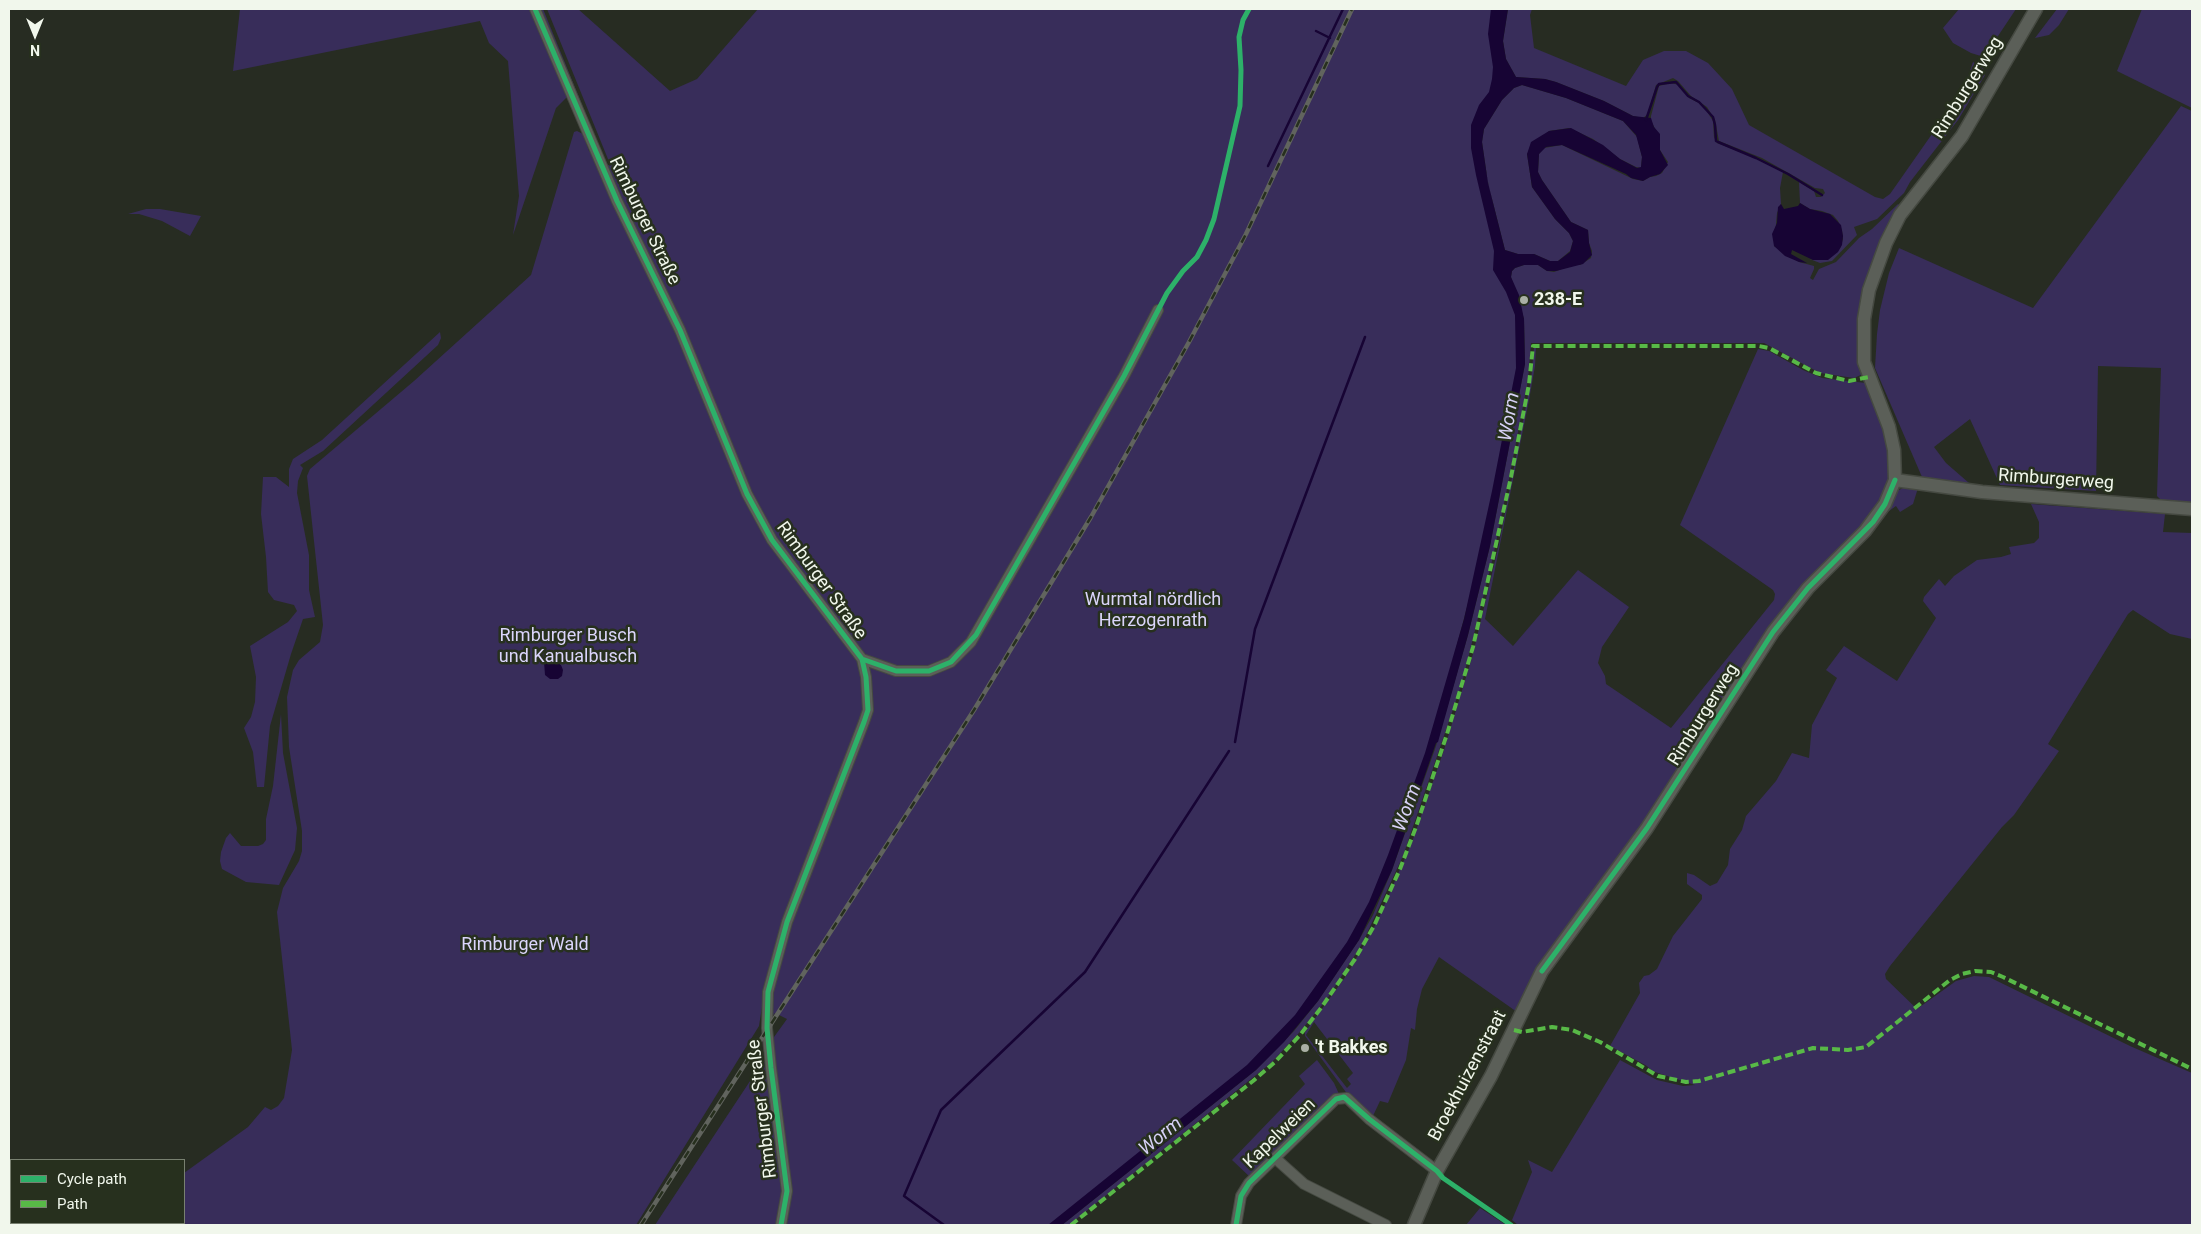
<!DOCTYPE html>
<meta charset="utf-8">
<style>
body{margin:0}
#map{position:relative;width:2201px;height:1234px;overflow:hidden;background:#272c22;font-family:Roboto,sans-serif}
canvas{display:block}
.frame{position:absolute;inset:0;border:10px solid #f1f7ec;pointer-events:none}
.legend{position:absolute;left:10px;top:1159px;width:175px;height:65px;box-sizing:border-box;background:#27301e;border:1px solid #788070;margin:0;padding:6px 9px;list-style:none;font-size:15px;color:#f1f7ec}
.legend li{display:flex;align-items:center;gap:10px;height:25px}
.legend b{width:25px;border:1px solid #788070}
.north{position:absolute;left:10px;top:10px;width:50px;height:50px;-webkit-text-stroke:4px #27301e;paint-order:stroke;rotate:180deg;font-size:14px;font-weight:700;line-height:20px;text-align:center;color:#f1f7ec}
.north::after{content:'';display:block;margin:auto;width:18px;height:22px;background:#f1f7ec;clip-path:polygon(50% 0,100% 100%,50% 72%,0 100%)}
</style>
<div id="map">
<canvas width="2201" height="1234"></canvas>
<div class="frame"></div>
<ul class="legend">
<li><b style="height:6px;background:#2db169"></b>Cycle path</li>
<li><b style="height:6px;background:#58b947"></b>Path</li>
</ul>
<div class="north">N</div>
</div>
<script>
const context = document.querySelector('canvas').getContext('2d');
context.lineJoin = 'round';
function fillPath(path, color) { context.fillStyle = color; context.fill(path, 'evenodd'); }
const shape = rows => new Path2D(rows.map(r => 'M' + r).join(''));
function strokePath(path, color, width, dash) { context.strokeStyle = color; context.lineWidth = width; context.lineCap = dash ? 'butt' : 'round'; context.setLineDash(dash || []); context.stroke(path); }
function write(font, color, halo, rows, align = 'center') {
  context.font = font + ' Roboto,sans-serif'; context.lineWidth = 5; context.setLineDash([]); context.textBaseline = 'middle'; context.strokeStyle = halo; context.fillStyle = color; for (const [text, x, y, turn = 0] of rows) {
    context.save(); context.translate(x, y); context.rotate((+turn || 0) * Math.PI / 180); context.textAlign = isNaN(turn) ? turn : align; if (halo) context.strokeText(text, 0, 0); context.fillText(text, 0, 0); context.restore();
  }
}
fillPath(shape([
 [240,9,531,9,567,97,556,108,513,235,519,196,508,61,489,43,480,21,233,71],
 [540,9,543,9,607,166,610,164,547,9,578,9,670,91,697,79,758,9,1504,9,1501,56,1479,140,1523,344,1492,513,1428,754,1374,901,1328,980,1240,1078,1054,1225,655,1225,756,1072,762,1069,766,1059,773,1048,774,1037,787,1019,775,1013,771,1018,771,1011,762,1007,759,1026,636,1225,123,1225,126,1223,184,1223,184,1173,248,1127,265,1107,271,1110,278,1106,284,1098,292,1050,277,912,283,888,299,861,302,851,302,831,289,747,287,697,293,670,299,660,320,642,323,625,307,476,310,469,414,381,531,275,574,132,577,131,583,134,589,151,602,162],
 [1508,9,1532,9,1530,15,1534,48,1626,86,1643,60,1664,51,1686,51,1708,63,1732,89,1749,125,1875,197,1883,199,1890,194,1932,134,1969,74,1973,62,1983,68,1985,75,1958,120,1910,182,1904,193,1877,219,1854,227,1857,235,1832,261,1820,263,1807,258,1813,260,1840,248,1843,239,1842,230,1838,221,1833,215,1822,211,1810,209,1800,203,1799,182,1814,191,1816,197,1821,197,1825,193,1823,189,1815,188,1762,158,1719,141,1715,120,1707,107,1691,96,1678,81,1673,78,1656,85,1648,114,1643,118,1633,116,1604,101,1556,82,1545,79,1516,77,1506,59,1503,41],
 [1959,9,2016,9,1984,57,1971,53,1953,43,1943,28],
 [2057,9,2069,9,2059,25,2049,35,2035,38],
 [2142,9,2192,9,2192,108,2117,71],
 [1671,83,1679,85,1689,98,1699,103,1706,110,1713,121,1714,137,1717,143,1753,157,1783,172,1780,188,1781,204,1777,213,1774,246,1799,262,1814,266,1814,269,1810,278,1813,280,1819,269,1836,262,1859,238,1872,229,1898,204,1900,206,1877,250,1863,374,1854,378,1820,373,1764,343,1531,343,1528,380,1509,479,1493,557,1462,683,1403,856,1362,944,1327,999,1298,1034,1271,1063,1069,1225,1062,1225,1256,1070,1294,1031,1318,1001,1359,940,1373,915,1392,870,1436,746,1468,635,1490,546,1525,364,1524,319,1511,277,1512,271,1515,268,1524,265,1538,265,1547,271,1554,272,1575,264,1580,265,1591,258,1592,251,1589,243,1588,230,1571,222,1542,180,1538,172,1539,154,1544,148,1562,145,1633,179,1643,181,1650,177,1656,176,1662,173,1668,162,1660,150,1660,138,1651,121,1651,116,1659,86],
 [1522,85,1566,98,1623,121,1637,137,1642,157,1641,168,1636,167,1620,159,1593,139,1569,128,1549,131,1527,154,1532,187,1555,219,1569,233,1573,241,1570,251,1558,261,1550,261,1534,254,1518,254,1505,250,1488,183,1482,142,1484,129,1502,100,1514,88],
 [2181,106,2192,111,2192,503,2162,501,2157,496,2161,368,2098,366,2096,491,2000,485,1970,419,1934,447,1946,463,1969,483,1922,477,1875,368,1877,334,1880,310,1889,273,1899,248,2033,308],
 [146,209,160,209,201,216,190,236,162,221,139,214,128,214],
 [440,332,441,338,438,345,323,451,300,465,303,468,298,481,297,493,309,555,309,590,315,617,303,619,291,654,270,726,264,787,257,787,253,752,244,728,251,717,255,702,256,677,250,646,288,622,297,611,294,605,274,600,268,592,266,557,261,514,263,477,276,477,289,487,289,469,293,459,322,440],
 [1534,348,1536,348,1535,366,1529,400,1485,619,1513,646,1578,570,1629,607,1602,647,1598,663,1605,676,1606,684,1671,728,1774,600,1775,594,1773,590,1680,525,1758,349,1769,351,1803,370,1822,378,1866,383,1882,421,1891,463,1888,483,1877,509,1811,579,1517,1012,1439,957,1422,989,1417,1009,1415,1030,1411,1028,1406,1060,1388,1103,1380,1101,1372,1118,1348,1095,1305,1036,1305,1032,1346,976,1377,922,1412,842,1444,750,1473,654,1499,544,1531,380],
 [1314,1022,1353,1073,1347,1079,1351,1084,1347,1088,1306,1035],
 [1905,487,1918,488,1913,504,1900,512,1896,506,1889,511,1887,509,1897,491],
 [2031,504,2165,514,2163,532,2192,533,2192,639,2170,634,2133,610,2128,614,2048,744,2059,751,2014,815,2002,827,1890,966,1885,974,1886,979,1917,1009,1956,981,1974,976,1989,977,2130,1046,2192,1073,2192,1225,1518,1225,1512,1220,1532,1172,1528,1160,1552,1172,1620,1060,1657,1080,1683,1086,1695,1085,1652,1071,1647,1066,1610,1046,1640,993,1639,983,1644,976,1649,975,1657,969,1673,936,1702,899,1702,895,1687,884,1687,873,1694,875,1710,886,1717,883,1728,865,1730,849,1742,830,1746,816,1776,781,1792,753,1809,758,1812,725,1837,678,1826,670,1844,646,1897,681,1936,618,1923,601,1924,597,1939,579,1945,586,1954,576,1977,560,2001,557,2011,554,2009,547,2034,543,2039,538,2039,522],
 [281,714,283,753,297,828,295,850,279,885,246,882,222,869,220,861,221,852,226,838,230,833,241,846,258,846,263,844,266,840,266,819,273,786],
 [1317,1060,1334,1083,1339,1094,1250,1177,1232,1160,1305,1084,1299,1076],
 [1480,1208,1506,1225,1466,1225]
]), '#382d5a');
fillPath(shape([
 [1491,9,1508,9,1503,41,1506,59,1516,77,1545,79,1556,82,1604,101,1633,116,1651,118,1654,127,1660,134,1660,150,1668,165,1660,174,1650,177,1643,181,1631,178,1626,174,1562,145,1546,147,1539,154,1538,172,1542,180,1571,222,1588,230,1589,243,1592,255,1583,264,1556,271,1547,271,1538,265,1524,265,1515,268,1512,271,1511,277,1519,295,1524,319,1525,364,1490,546,1468,635,1438,742,1436,743,1392,870,1359,940,1318,1001,1284,1042,1256,1070,1062,1225,1048,1225,1247,1065,1295,1015,1347,942,1369,902,1388,855,1425,753,1464,619,1492,491,1516,368,1515,315,1506,292,1493,270,1494,251,1476,175,1471,148,1471,125,1479,105,1489,92,1492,79,1493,67,1488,34],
 [1522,85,1566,98,1623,121,1636,135,1642,157,1641,167,1637,168,1620,159,1603,145,1571,128,1549,131,1531,142,1527,154,1532,187,1555,219,1569,233,1573,241,1570,252,1558,261,1550,261,1534,254,1518,254,1505,250,1488,183,1482,142,1484,129,1502,100,1514,88],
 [1800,203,1810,209,1830,214,1841,225,1843,236,1842,245,1838,252,1828,260,1813,260,1792,250,1791,254,1807,263,1799,262,1785,256,1774,246,1772,234,1777,223,1778,207,1781,204,1784,209,1798,206],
 [554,661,561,665,563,670,562,676,558,679,550,679,545,675,544,662]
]), '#170434');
strokePath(shape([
 [1316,31,1330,38],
 [1646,120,1657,87,1659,84,1676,82,1688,96,1699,102,1713,117,1715,125,1716,141,1718,142,1756,158,1788,174,1822,195],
 [1268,166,1343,9],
 [1235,742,1255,629,1365,337],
 [944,1225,904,1196,941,1110,1085,972,1229,751]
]), '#170434', 2.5);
const minor = shape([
 [535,9,617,201,680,330,747,494,772,540,862,659,866,677,868,710,864,722,787,922,768,992,767,1028,771,1068,787,1191,781,1225],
 [862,659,896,671,929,671,951,662,971,642,1124,376,1158,310],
 [1275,1158,1304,1184,1386,1225],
 [1236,1225,1241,1196,1249,1183,1336,1099,1347,1098,1369,1119,1437,1171]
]);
const tertiary = shape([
 [1895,480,1982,492,2192,509],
 [1414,1225,1437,1171,1491,1076,1542,971,1647,828,1773,632,1808,588,1865,531,1885,504,1895,480,1894,450,1889,427,1864,362,1864,319,1869,290,1886,243,1900,215,1962,136,2036,9]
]);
strokePath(minor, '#454941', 12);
strokePath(tertiary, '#454941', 15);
strokePath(minor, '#5b5f58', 10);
strokePath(tertiary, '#5b5f58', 12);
const rail = shape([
 [641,1225,974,710,1091,517,1189,342,1246,234,1352,9]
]);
strokePath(rail, '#61645e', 4.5);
strokePath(rail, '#27301e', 2.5, [8]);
strokePath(shape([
 [1514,1030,1522,1032,1552,1027,1572,1030,1600,1042,1658,1076,1686,1082,1699,1081,1813,1048,1848,1050,1866,1047,1950,980,1962,974,1975,971,1991,972,2003,977,2192,1069],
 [1071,1225,1253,1081,1275,1062,1300,1035,1321,1008,1355,959,1374,926,1400,869,1416,827,1447,734,1473,647,1511,477,1529,384,1533,346,1759,346,1769,348,1816,373,1849,381,1869,377]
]), '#58b947', 4, [8, 4]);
strokePath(shape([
 [535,9,617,201,680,330,747,494,772,540,862,659,866,677,868,710,864,722,787,922,768,992,767,1028,771,1068,787,1191,781,1225],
 [862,659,896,671,929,671,951,662,976,635,1124,376,1167,293,1183,271,1197,257,1206,240,1214,219,1240,106,1241,70,1239,37,1243,20,1249,9],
 [1542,971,1647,828,1773,632,1808,588,1873,522,1885,504,1895,480],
 [1236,1225,1241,1196,1249,1183,1336,1099,1344,1097,1369,1119,1437,1171,1443,1178,1511,1225]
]), '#2db169', 5);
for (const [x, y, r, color] of [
 [1524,300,5,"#aab0a5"],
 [1305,1048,5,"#aab0a5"]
]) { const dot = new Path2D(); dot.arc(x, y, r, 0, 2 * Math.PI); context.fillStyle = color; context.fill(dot); strokePath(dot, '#27301e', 2); }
write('18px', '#f1f7ec', '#27301e', [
 ["Rimburgerweg",1968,88,-58],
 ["Rimburger Straße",644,221,64],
 ["Rimburgerweg",2056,480,4],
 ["Rimburger Straße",821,581,54],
 ["Rimburgerweg",1704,715,-58],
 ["Broekhuizenstraat",1468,1076,-62],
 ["Rimburger Straße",763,1109,-97],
 ["Kapelweien",1280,1134,-44]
]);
write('bold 18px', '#f1f7ec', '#27301e', [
 ["238-E",1534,300],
 ["'t Bakkes",1315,1048]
], 'left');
write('18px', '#dbd5fb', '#27301e', [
 ["Wurmtal nördlich",1153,600],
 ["Herzogenrath",1153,621],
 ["Rimburger Busch",568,636],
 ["und Kanualbusch",568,657],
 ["Rimburger Wald",525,945]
]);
write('italic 19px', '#d6d0f5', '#27301e', [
 ["Worm",1510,417,-80],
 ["Worm",1408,808,-70],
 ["Worm",1161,1137,-39]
]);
</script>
